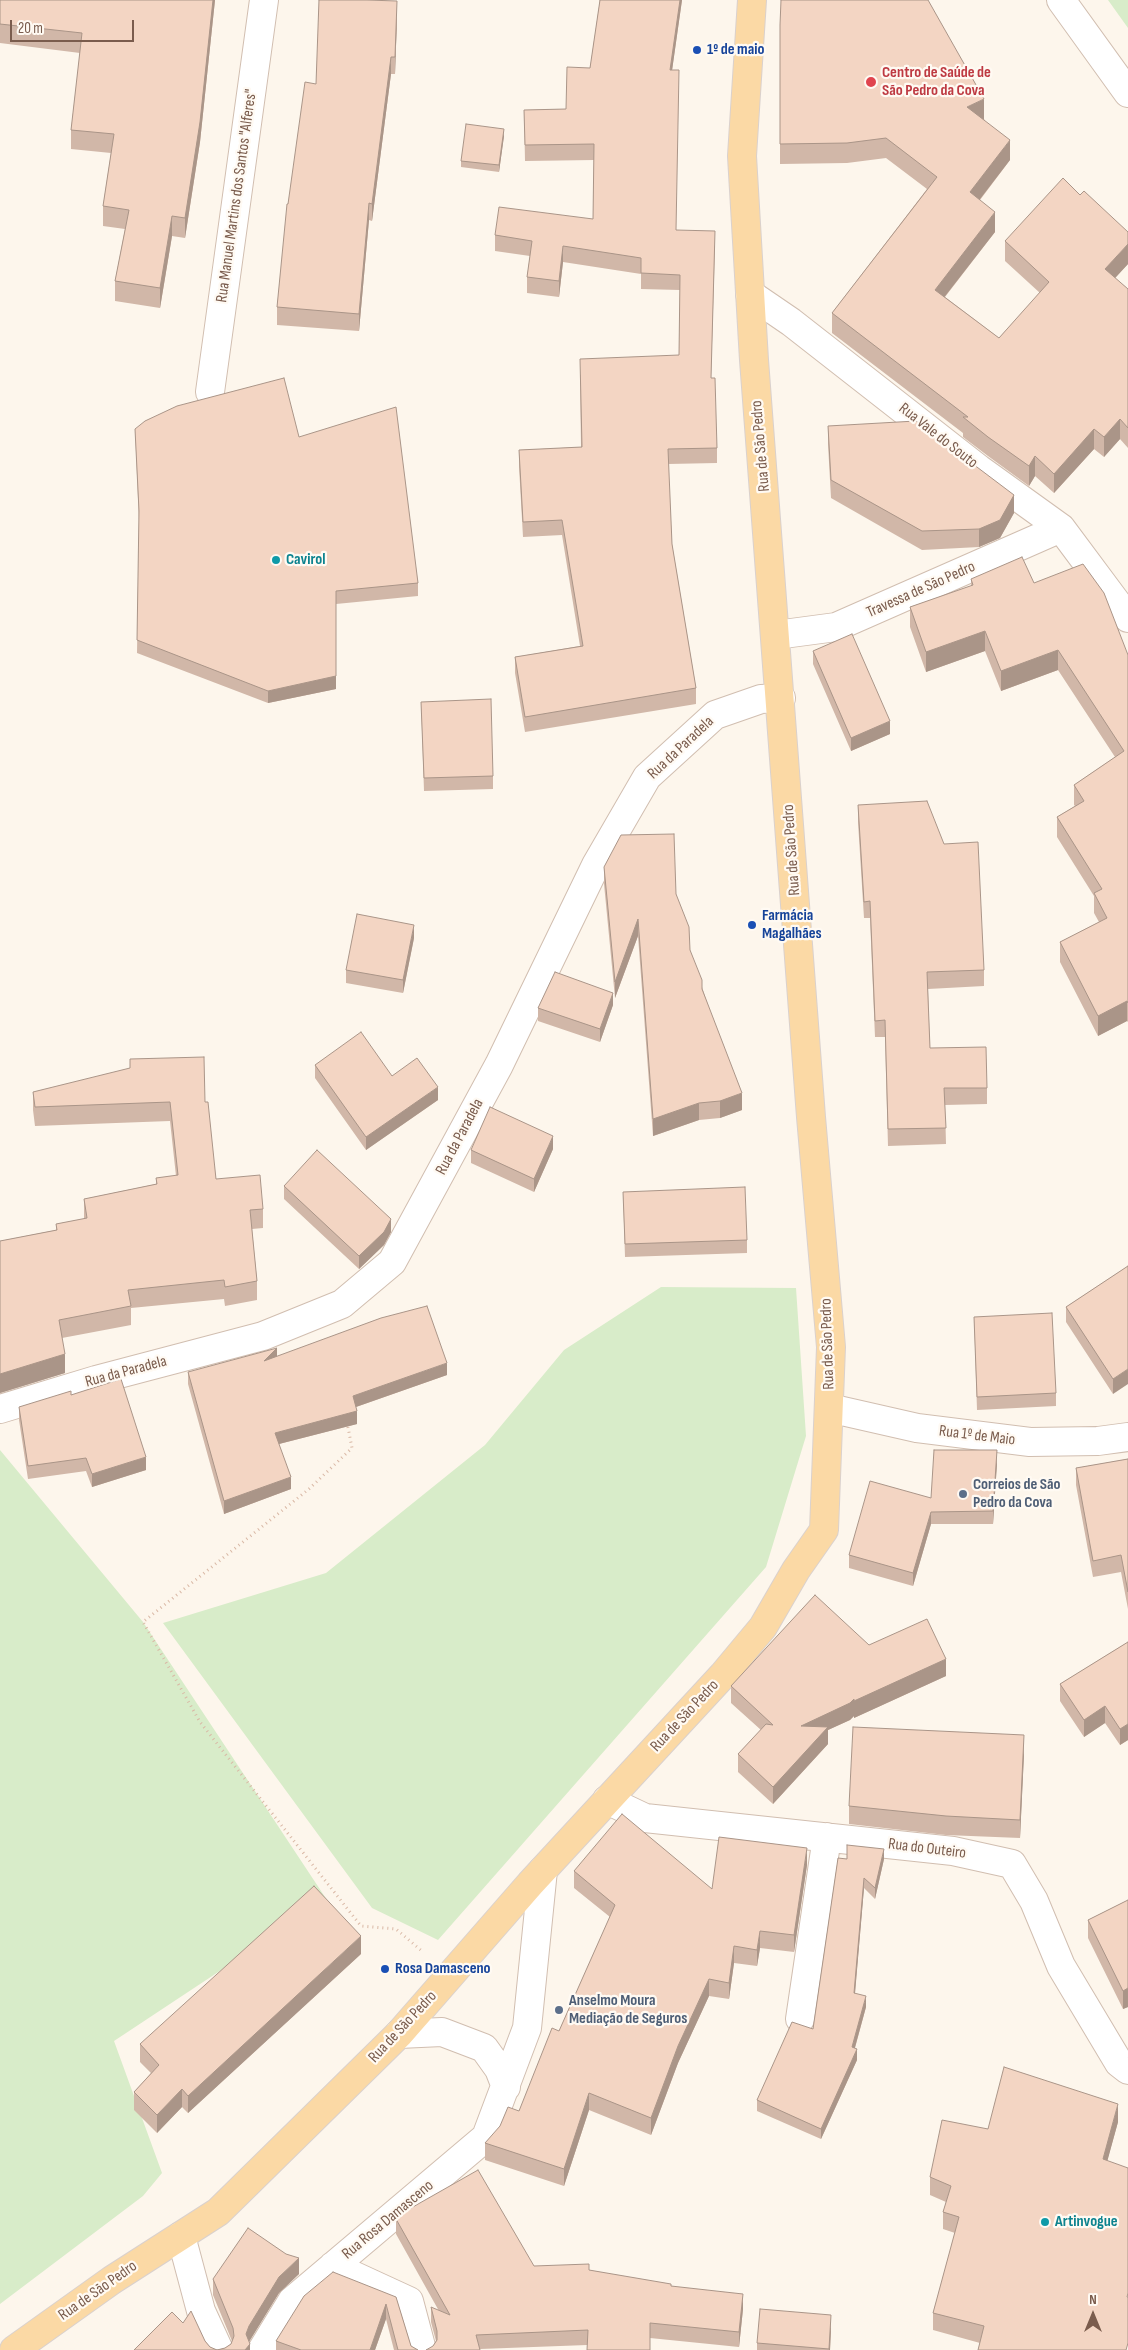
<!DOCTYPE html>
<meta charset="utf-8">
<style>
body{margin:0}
#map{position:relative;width:1128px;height:2350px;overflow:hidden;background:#fdf6ec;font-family:"Sofia Sans Condensed",sans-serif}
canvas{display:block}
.north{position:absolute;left:1068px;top:2290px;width:50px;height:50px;-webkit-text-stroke:4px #fffaf3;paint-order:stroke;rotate:0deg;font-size:14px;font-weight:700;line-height:20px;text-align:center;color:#7a5c4d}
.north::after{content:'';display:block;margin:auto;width:18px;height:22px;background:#7a5c4d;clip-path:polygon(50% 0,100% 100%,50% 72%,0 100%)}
.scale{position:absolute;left:10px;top:20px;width:124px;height:22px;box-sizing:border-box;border:2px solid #7a5c4d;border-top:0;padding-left:6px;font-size:15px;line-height:18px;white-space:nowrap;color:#7a5c4d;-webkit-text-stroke:4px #fffaf3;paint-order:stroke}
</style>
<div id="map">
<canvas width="1128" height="2350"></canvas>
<div class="north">N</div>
<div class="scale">20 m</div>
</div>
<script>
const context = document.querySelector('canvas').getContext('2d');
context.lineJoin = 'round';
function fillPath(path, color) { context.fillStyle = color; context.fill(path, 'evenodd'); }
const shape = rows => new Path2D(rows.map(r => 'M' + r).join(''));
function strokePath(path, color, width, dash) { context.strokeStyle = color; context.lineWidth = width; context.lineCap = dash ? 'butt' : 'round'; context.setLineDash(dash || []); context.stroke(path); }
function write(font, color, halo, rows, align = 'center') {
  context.font = font + ' "Sofia Sans Condensed",sans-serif'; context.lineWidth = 4.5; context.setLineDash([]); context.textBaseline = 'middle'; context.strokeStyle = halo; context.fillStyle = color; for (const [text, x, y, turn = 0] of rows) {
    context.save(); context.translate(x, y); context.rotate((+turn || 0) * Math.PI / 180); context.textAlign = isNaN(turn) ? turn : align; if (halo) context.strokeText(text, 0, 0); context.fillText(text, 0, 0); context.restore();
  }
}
fillPath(shape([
 [1108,0,1128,0,1128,28],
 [661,1287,796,1288,806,1436,766,1567,438,1940,372,1908,163,1623,326,1573,485,1445,564,1350],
 [0,1450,143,1622,327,1900,114,2041,162,2173,143,2196,0,2304]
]), '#d8ecc9');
const minor = shape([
 [1061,0,1128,93],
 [750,294,791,322,979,469,1061,528,1128,618],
 [210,392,264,0],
 [776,635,836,627,1061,528],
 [829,1408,917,1428,1030,1442,1098,1441,1128,1437],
 [0,1409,96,1380,263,1336,342,1304,392,1262,499,1065,596,865,647,777,715,715,761,699,781,698],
 [607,1800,645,1818,953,1851,1012,1864,1034,1901,1061,1966,1119,2063,1128,2070],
 [800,2019,827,1837],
 [399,2034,442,2032,484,2048,499,2069,506,2087],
 [181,2236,201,2311,219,2350],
 [333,2266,409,2301,422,2350],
 [262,2350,292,2301,486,2137,527,2028,543,1870]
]);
const major = shape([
 [14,2350,112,2280,218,2212,399,2034,530,1884,723,1675,763,1627,796,1570,824,1530,831,1347,811,1117,754,360,742,156,752,0]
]);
strokePath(minor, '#d1beb0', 30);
strokePath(major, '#dad1cd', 30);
strokePath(shape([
 [347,1422,352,1448,309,1489,143,1622,200,1722,361,1926,396,1929,423,1952]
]), '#d9b8a5', 3, [1, 4]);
strokePath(minor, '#fff', 28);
strokePath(major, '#fbd9a5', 28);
fillPath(shape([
 [0,0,215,0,200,142,185,238,172,236,160,308,115,301,115,281,125,229,103,226,103,206,111,153,71,149,71,130,80,53,0,43],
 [600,0,682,0,672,70,676,230,715,246,711,378,717,448,717,463,668,464,672,544,696,688,696,704,525,732,515,673,515,657,580,646,562,535,523,537,519,466,519,450,581,447,580,375,679,355,680,290,641,289,641,274,563,262,559,297,527,293,527,277,530,256,495,251,495,235,593,219,594,160,525,161,524,110,566,109,590,68],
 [397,18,395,74,391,74,372,221,369,220,359,331,277,325,277,307,288,204,316,84],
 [780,25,984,119,1010,160,980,200,995,232,945,297,999,338,1040,293,1005,261,1005,241,1128,264,1115,278,1128,289,1128,448,1120,439,1104,457,1094,449,1054,493,1035,476,1029,486,988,456,963,437,963,433,832,333,832,313,927,189,886,158,847,163,780,164],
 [504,136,499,172,461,167,461,161],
 [828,426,1014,513,1000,538,979,547,922,550,831,498,828,444],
 [135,429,299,437,418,583,418,596,336,604,336,689,268,703,137,653,139,522],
 [971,579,1034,583,1128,655,1128,1022,1127,1021,1098,1036,1060,962,1060,942,1099,922,1094,913,1094,896,1057,837,1057,817,1075,806,1074,805,1074,785,1115,757,1058,670,1001,691,985,651,926,672,910,627,910,607,971,586],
 [813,651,890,734,851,751,813,664],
 [421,702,493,776,493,789,424,791],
 [858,805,984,970,984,986,928,989,930,1048,987,1088,987,1104,945,1105,946,1144,888,1146,885,1037,875,1037,870,918,864,918,858,822],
 [604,867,676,894,690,950,742,1110,720,1118,699,1120,653,1136,638,936,615,998,604,884],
 [414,938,403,993,346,983,346,970],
 [613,1005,600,1042,538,1021,538,1008],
 [315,1065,392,1076,438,1100,366,1150,315,1078],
 [33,1092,205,1102,216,1179,263,1209,263,1228,252,1229,257,1281,257,1300,225,1306,224,1299,131,1308,131,1325,62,1338,65,1373,0,1393,0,1241,56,1230,56,1224,84,1219,84,1199,156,1184,156,1178,176,1176,170,1121,35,1126,33,1110],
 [553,1149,534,1192,471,1163,471,1150],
 [284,1186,391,1232,384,1245,359,1269,284,1199],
 [623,1192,747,1240,747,1253,625,1257],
 [1128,1266,1113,1394,1066,1322,1066,1307],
 [974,1317,1056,1393,1056,1406,977,1410],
 [277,1357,447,1375,356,1407,357,1424,279,1444,291,1489,224,1514,188,1384,188,1372],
 [71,1395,146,1470,92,1487,86,1471,28,1479,19,1420,19,1407],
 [1128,1459,1128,1609,1121,1572,1093,1577,1076,1485,1076,1468],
 [997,1463,993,1524,931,1524,913,1586,849,1568,849,1555,931,1498],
 [1128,1642,1128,1740,1120,1745,1105,1723,1084,1737,1060,1701,1060,1684],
 [869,1645,946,1676,854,1718,854,1716,850,1720,828,1730,828,1744,773,1804,738,1772,738,1754,761,1730,731,1703,731,1686],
 [1024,1754,1020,1838,946,1835,849,1824,849,1806],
 [847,1859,884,1859,875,1899,864,1888,855,1994,866,2007,855,2048,857,2060,821,2139,757,2111,757,2100,813,2029],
 [807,1865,794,1952,760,1948,757,1966,734,1963,729,1999,709,1996,678,2063,651,2135,589,2110,564,2186,485,2160,485,2143,519,2111,559,2031,610,1917,574,1888,574,1871,712,1889],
 [1128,1900,1128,2007,1123,2009,1088,1938,1088,1920],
 [361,1954,188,2113,182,2107,157,2133,134,2110,134,2092,151,2073,140,2062,140,2044],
 [1118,2122,1107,2161,980,2343,933,2330,933,2313,955,2233,943,2229,943,2212,946,2202,930,2195,930,2177,988,2129],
 [396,2219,534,2266,589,2270,671,2286,743,2309,739,2347,650,2338,587,2345,480,2349,433,2346,436,2341,431,2322,431,2307,439,2311,396,2234],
 [299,2274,279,2293,249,2341,250,2350,134,2350,183,2323,205,2341,210,2347,217,2350,225,2348,231,2344,232,2341,213,2295,213,2279],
 [396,2297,411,2346,418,2350,394,2350,386,2319,375,2350,276,2350,276,2341],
 [831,2328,830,2350,757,2350,757,2343]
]), '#d1b7a8');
fillPath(shape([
 [213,0,215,0,200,142,185,238,185,218],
 [680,0,682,0,670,85,670,70],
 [397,1,397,18,395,74,395,57],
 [391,57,391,74,372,221,372,204],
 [984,99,984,119,967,127,967,107],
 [504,129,504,136,499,172,499,165],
 [1010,140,1010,160,970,212,970,192],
 [369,203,369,220,359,331,359,314],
 [995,212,995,232,935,309,935,290],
 [172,216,172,236,160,308,160,288],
 [1128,244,1128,264,1105,289,1105,269],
 [563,246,563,262,559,297,559,281],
 [1120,419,1120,439,1104,457,1104,437],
 [1094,429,1094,449,1054,493,1054,474],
 [1035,456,1035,476,1029,486,1029,466],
 [1014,495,1014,513,1000,538,979,547,979,529],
 [985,631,985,651,926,672,926,652],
 [1058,650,1058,670,1001,691,1001,671],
 [336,676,336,689,268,703,268,691],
 [890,721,890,734,851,751,851,738],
 [638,919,638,936,615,998,615,982],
 [414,925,414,938,403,993,403,980],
 [613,993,613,1005,600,1042,600,1029],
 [1127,1001,1127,1021,1098,1036,1098,1016],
 [438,1087,438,1100,366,1150,366,1137],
 [742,1093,742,1110,720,1118,720,1101],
 [699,1103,699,1120,653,1136,653,1119],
 [553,1136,553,1149,534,1192,534,1179],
 [391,1219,391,1232,384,1245,359,1269,359,1256],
 [277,1348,277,1360,264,1361],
 [65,1354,65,1373,0,1393,0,1374],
 [447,1363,447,1375,353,1408,353,1396],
 [1128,1369,1128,1384,1113,1394,1113,1379],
 [357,1411,357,1424,275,1445,275,1433],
 [997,1450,997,1463,993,1524,993,1511],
 [146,1457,146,1470,92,1487,92,1474],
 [291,1477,291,1489,224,1514,224,1501],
 [931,1512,931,1524,913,1586,913,1573],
 [946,1659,946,1676,854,1718,854,1716,850,1720,828,1730,828,1744,773,1804,773,1787,801,1726,854,1699],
 [1105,1706,1105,1723,1084,1737,1084,1720],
 [1128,1724,1128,1740,1120,1745,1120,1729],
 [1024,1735,1024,1754,1020,1838,1020,1820],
 [807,1848,807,1865,794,1952,794,1935],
 [884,1849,884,1859,875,1899,875,1888],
 [864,1878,864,1888,854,2004,854,1993],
 [760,1931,760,1948,757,1966,757,1950],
 [361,1936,361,1954,188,2113,188,2096],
 [734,1946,734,1963,729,1999,729,1983],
 [709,1979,709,1996,678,2063,651,2135,651,2118,678,2046],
 [1128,1988,1128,2007,1123,2009,1123,1991],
 [866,1996,866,2007,852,2058,852,2047],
 [857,2049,857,2060,821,2139,821,2129],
 [182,2089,182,2107,157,2133,157,2115],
 [589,2093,589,2110,564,2186,564,2169],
 [1118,2104,1118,2122,1103,2177,1103,2159],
 [299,2258,299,2274,279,2293,249,2342,250,2344,250,2350,245,2350,246,2334,249,2326,279,2277],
 [743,2294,743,2309,739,2347,739,2332],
 [386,2304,386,2319,375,2350,370,2350],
 [831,2315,831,2328,830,2350,829,2350]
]), '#aa9588');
const building = shape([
 [0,0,213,0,200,122,185,218,172,216,160,288,115,281,129,210,103,206,114,134,71,130,82,33,0,24,0,0],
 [319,0,367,0,397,1,395,57,391,57,372,204,369,203,359,314,277,307,287,204,288,204,305,82,316,84,319,0],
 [600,0,680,0,670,70,679,70,676,230,715,231,711,378,715,378,717,448,668,449,672,544,696,688,525,717,515,657,583,646,562,520,523,522,519,450,582,447,580,359,679,355,680,275,641,273,641,258,563,246,559,281,527,277,532,241,495,235,499,207,593,219,594,144,525,145,524,110,566,109,567,67,590,68,600,0],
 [781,0,928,0,984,99,967,107,1010,140,970,192,995,212,935,290,999,338,1049,282,1005,241,1063,178,1080,195,1084,191,1128,232,1128,244,1105,269,1128,289,1128,428,1120,419,1104,437,1094,429,1054,474,1035,456,1029,466,988,437,963,417,968,417,832,313,937,177,886,138,847,143,780,144,780,25,781,0],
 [466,124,504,129,499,165,461,161,466,124],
 [284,378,299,437,396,407,418,583,336,591,336,676,268,691,137,640,139,511,135,429,145,421,177,406,284,378],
 [916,421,1014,495,1000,520,979,529,922,531,831,480,828,426,916,421],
 [1022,557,1034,583,1083,564,1104,593,1128,655,1128,1003,1127,1001,1098,1016,1060,942,1107,918,1094,893,1102,889,1057,817,1084,801,1074,785,1124,751,1058,650,1001,671,985,631,926,652,910,607,973,585,971,579,1022,557],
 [852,634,890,721,851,738,813,651,852,634],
 [491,699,493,776,424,778,421,702,491,699],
 [927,801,944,844,978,842,984,970,927,972,930,1048,986,1047,987,1088,944,1088,946,1128,888,1129,885,1020,875,1021,870,901,864,902,858,805,927,801],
 [674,834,676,894,689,927,690,950,702,980,702,989,742,1093,720,1101,699,1103,653,1119,638,919,615,982,604,867,621,835,674,834],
 [357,914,414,925,403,980,346,970,357,914],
 [555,972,613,993,600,1029,538,1008,555,972],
 [361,1032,392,1076,417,1058,438,1087,366,1137,315,1065,361,1032],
 [204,1057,205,1102,208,1102,216,1179,260,1175,263,1209,250,1210,257,1281,225,1287,224,1280,128,1290,131,1306,59,1320,65,1354,0,1374,0,1241,57,1230,56,1224,87,1218,84,1199,157,1184,156,1178,178,1175,170,1102,35,1107,33,1092,130,1068,130,1059,204,1057],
 [490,1107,553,1136,534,1179,471,1150,490,1107],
 [317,1150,391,1219,384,1232,359,1256,284,1186,317,1150],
 [745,1187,747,1240,625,1244,623,1192,745,1187],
 [1128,1266,1128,1369,1113,1379,1066,1307,1128,1266],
 [427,1306,447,1363,353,1396,357,1411,275,1433,291,1477,224,1501,188,1372,277,1348,264,1361,381,1318,427,1306],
 [1052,1313,1056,1393,977,1397,974,1317,1052,1313],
 [121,1379,146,1457,92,1474,86,1458,28,1466,19,1407,71,1391,71,1395,121,1379],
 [934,1450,997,1450,993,1511,931,1512,913,1573,849,1555,870,1481,931,1498,934,1450],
 [1128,1459,1128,1592,1121,1555,1093,1561,1076,1468,1128,1459],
 [815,1595,869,1645,927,1619,946,1659,854,1701,854,1699,850,1703,801,1726,828,1727,773,1787,738,1754,766,1724,773,1725,731,1686,815,1595],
 [1128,1642,1128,1724,1120,1729,1105,1706,1084,1720,1060,1684,1128,1642],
 [853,1727,1024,1735,1020,1820,946,1816,849,1806,853,1727],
 [622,1814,712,1889,719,1837,807,1848,794,1935,760,1931,757,1950,734,1946,729,1983,709,1979,678,2046,651,2118,589,2093,564,2169,485,2143,500,2126,508,2107,519,2111,552,2028,559,2031,615,1905,574,1871,622,1814],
 [847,1845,884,1849,875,1888,864,1878,854,1993,866,1996,852,2047,857,2049,821,2129,757,2100,792,2022,813,2029,838,1858,847,1859,847,1845],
 [314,1886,361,1936,188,2096,182,2089,157,2115,134,2092,159,2065,140,2044,314,1886],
 [1128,1900,1128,1988,1123,1991,1088,1920,1128,1900],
 [1004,2067,1118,2104,1103,2159,1128,2168,1128,2293,1127,2297,1128,2297,1128,2343,1126,2350,978,2350,984,2326,933,2313,959,2217,943,2212,951,2186,930,2177,942,2120,988,2129,1004,2067],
 [478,2170,534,2266,589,2264,589,2270,671,2284,671,2286,743,2294,739,2332,650,2323,650,2350,587,2350,588,2330,476,2335,480,2350,426,2350,433,2346,437,2340,437,2331,431,2307,450,2315,396,2219,404,2212,478,2170],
 [248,2228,286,2254,299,2258,279,2277,249,2326,246,2334,250,2344,245,2350,134,2350,172,2312,183,2323,191,2311,205,2341,210,2347,217,2350,225,2348,231,2344,234,2336,233,2328,213,2279,248,2228],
 [333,2272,396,2297,411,2346,418,2350,398,2350,386,2304,370,2350,301,2350,276,2341,304,2296,333,2272],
 [760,2309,831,2315,829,2349,757,2343,760,2309]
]);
fillPath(building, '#f3d5c3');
strokePath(building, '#aa9588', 1);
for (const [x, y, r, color] of [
 [697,50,5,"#1a4fb4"],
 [871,82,6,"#e0444e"],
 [276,560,5,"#0f9aa8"],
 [752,925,5,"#1a4fb4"],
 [963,1494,5,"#5c6f8a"],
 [385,1969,5,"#1a4fb4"],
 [559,2010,5,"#5c6f8a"],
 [1045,2222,5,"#0f9aa8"]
]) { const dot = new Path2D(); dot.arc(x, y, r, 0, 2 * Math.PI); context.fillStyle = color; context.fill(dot); strokePath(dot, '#fffaf3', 2); }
write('bold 16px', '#164399', '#fffaf3', [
 ["1º de maio",707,50],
 ["Farmácia",762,916],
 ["Magalhães",762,934],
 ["Rosa Damasceno",395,1969]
], 'left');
write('bold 16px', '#be3a42', '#fffaf3', [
 ["Centro de Saúde de",882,73],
 ["São Pedro da Cova",882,91]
], 'left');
write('16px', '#7a5c4d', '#fffaf3', [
 ["Rua Manuel Martins dos Santos \"Alferes\"",237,196,-82],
 ["Rua Vale do Souto",938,436,38],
 ["Rua de São Pedro",761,446,-95],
 ["Travessa de São Pedro",921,590,-24],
 ["Rua da Paradela",681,748,-43],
 ["Rua de São Pedro",792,850,-94],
 ["Rua da Paradela",460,1137,-62],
 ["Rua de São Pedro",828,1344,-92],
 ["Rua da Paradela",126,1372,-15],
 ["Rua 1º de Maio",977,1436,7],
 ["Rua de São Pedro",685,1716,-47],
 ["Rua do Outeiro",927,1849,7],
 ["Rua de São Pedro",403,2027,-47],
 ["Rua Rosa Damasceno",388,2220,-40],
 ["Rua de São Pedro",98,2291,-35]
]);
write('bold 16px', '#0d838f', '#fffaf3', [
 ["Cavirol",286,560],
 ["Artinvogue",1055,2222]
], 'left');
write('bold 16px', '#4e5e75', '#fffaf3', [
 ["Correios de São",973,1485],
 ["Pedro da Cova",973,1503],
 ["Anselmo Moura",569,2001],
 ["Mediação de Seguros",569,2019]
], 'left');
</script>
